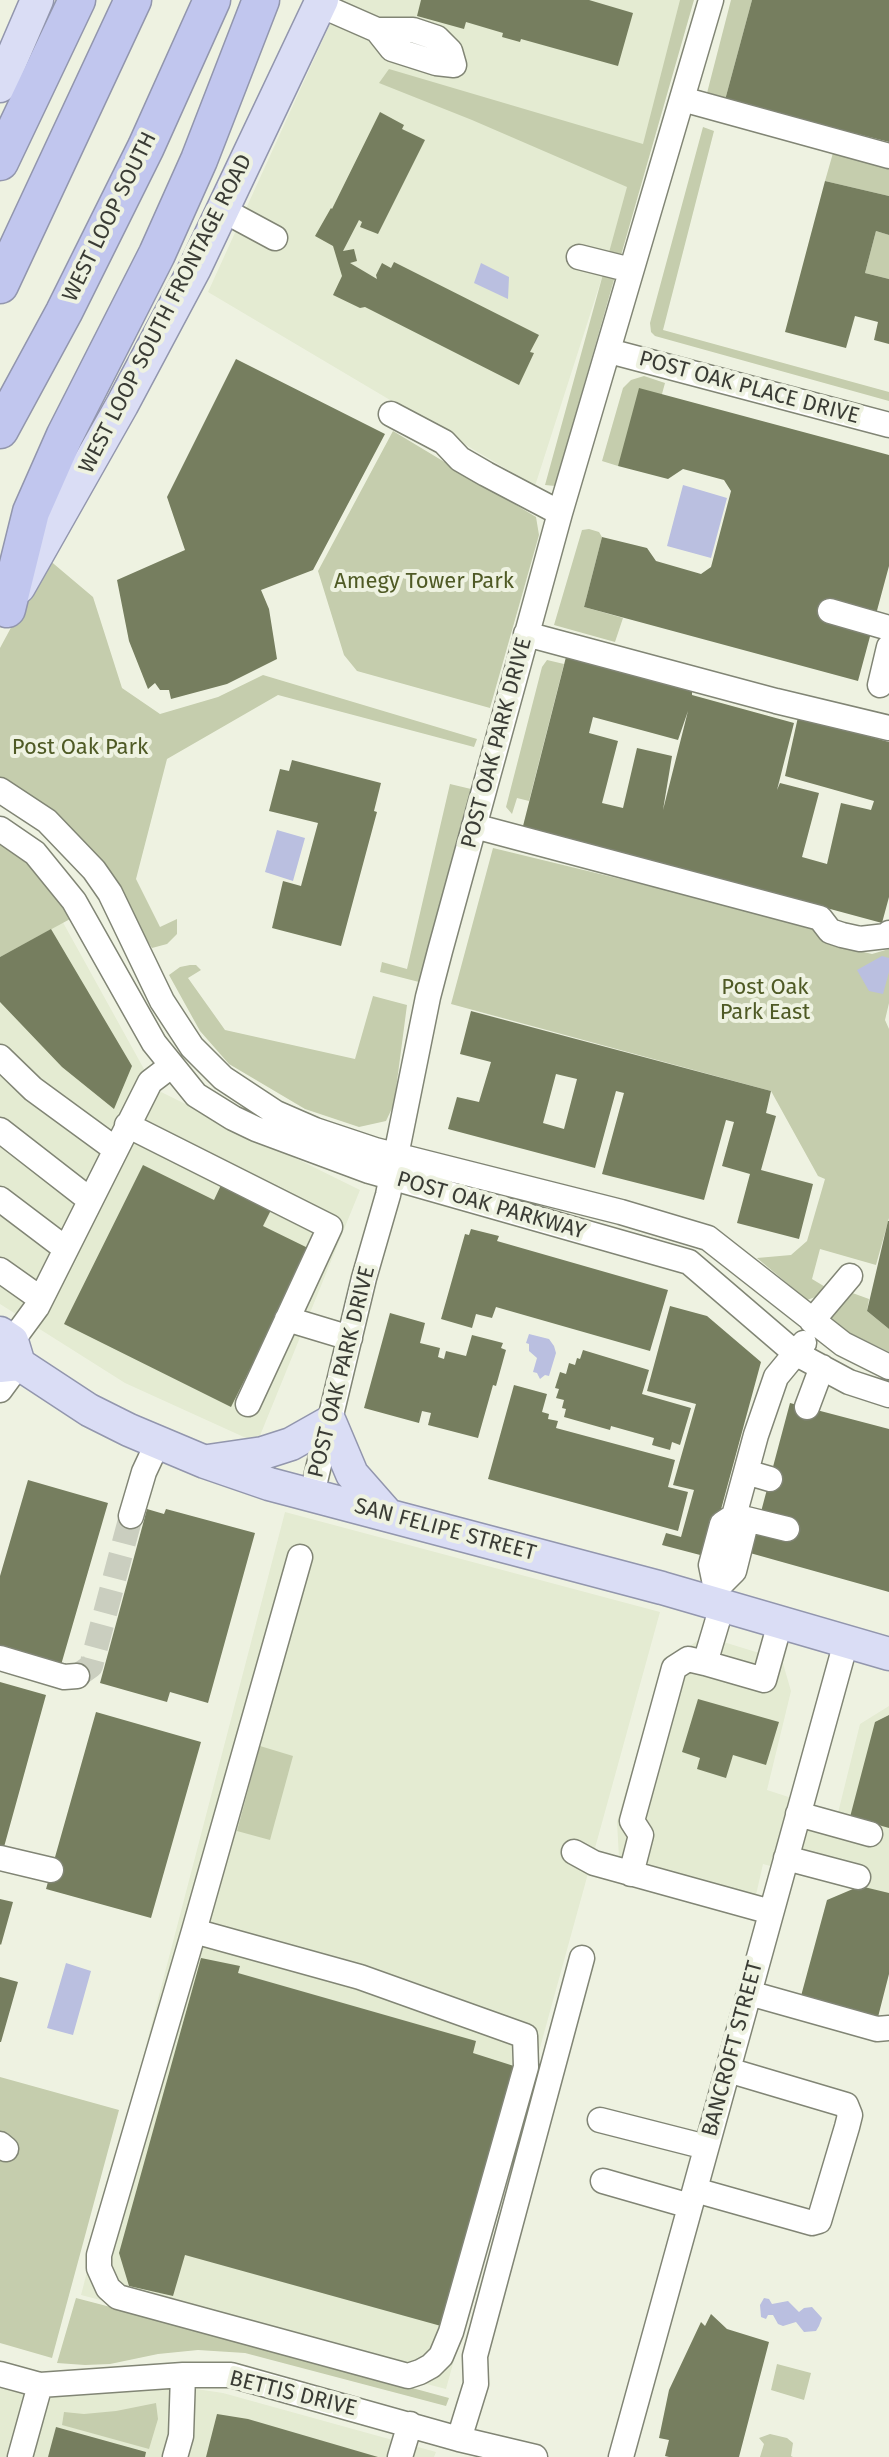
<!DOCTYPE html>
<style>
body{margin:0}
canvas{display:block;background:#eef2e1}
</style>
<canvas width="889" height="2457"></canvas>
<script>
const context = document.querySelector('canvas').getContext('2d');
context.lineJoin = 'round';
function fillPath(path, color) { context.fillStyle = color; context.fill(path, 'evenodd'); }
const shape = rows => new Path2D(rows.map(r => 'M' + r).join(''));
function strokePath(path, color, width, dash) { context.strokeStyle = color; context.lineWidth = width; context.lineCap = dash ? 'butt' : 'round'; context.setLineDash(dash || []); context.stroke(path); }
function write(font, color, halo, rows, align = 'center') {
  context.font = font + ' "Fira Sans",sans-serif'; context.lineWidth = 8; context.setLineDash([]); context.textBaseline = 'middle'; context.strokeStyle = halo; context.fillStyle = color; for (const [text, x, y, turn = 0] of rows) {
    context.save(); context.translate(x, y); context.rotate((+turn || 0) * Math.PI / 180); context.textAlign = isNaN(turn) ? turn : align; if (halo) context.strokeText(text, 0, 0); context.fillText(text, 0, 0); context.restore();
  }
}
fillPath(shape([
 [341,0,691,0,535,486,208,292],
 [60,917,155,1089,360,1190,257,1443,125,1383,0,1304,0,951],
 [285,1512,660,1612,446,2389,81,2295],
 [704,1636,782,1660,791,1691,767,1790,838,1813,860,1724,889,1706,889,1898,763,1864,756,1895,619,1858,617,1822,662,1666],
 [0,2378,162,2384,223,2393,436,2452,434,2457,0,2457]
]), '#e4ebd2');
fillPath(shape([
 [680,0,694,0,555,486,545,485,627,187,472,120,379,83,389,69,643,144],
 [731,0,752,0,725,100,707,93],
 [703,127,714,131,663,330,889,392,889,401,655,336,651,332,650,323],
 [833,153,889,169,889,196,825,181],
 [876,231,889,235,889,279,865,273],
 [644,376,665,383,662,394,618,466,602,461,623,388,631,380],
 [393,431,536,517,539,535,490,708,357,671,344,655,318,571],
 [589,529,599,532,602,537,584,607,623,618,615,642,554,625,582,530],
 [48,559,93,597,122,688,160,714,218,697,263,675,477,739,474,747,278,695,167,759,136,879,160,927,177,919,177,934,167,944,152,948,115,889,0,784,0,648],
 [547,660,564,664,529,801,517,798,512,814,506,807,542,667],
 [450,784,471,789,419,982,380,972,382,962,407,969],
 [0,840,46,880,72,918,0,957],
 [493,848,810,925,847,948,872,954,889,949,889,1003,885,1020,889,1029,889,1218,876,1265,820,1249,812,1279,832,1291,807,1300,757,1258,791,1255,807,1241,825,1179,818,1176,771,1091,451,1004],
 [190,965,196,965,201,970,188,978,225,1030,355,1059,373,996,407,1005,394,1104,386,1121,359,1127,305,1109,229,1064,200,1031,169,975,180,967],
 [847,1291,869,1299,867,1311,889,1329,889,1352,848,1332,826,1315],
 [260,1746,293,1756,270,1840,237,1831],
 [0,2077,119,2110,52,2358,0,2343],
 [76,2298,210,2333,449,2398,446,2406,245,2353,198,2350,158,2354,110,2364,85,2365,57,2363],
 [777,2364,811,2373,804,2400,771,2390],
 [156,2403,158,2419,149,2449,62,2425,64,2412,84,2414,116,2411],
 [770,2434,787,2438,793,2443,791,2456,793,2457,760,2457,764,2444,759,2438]
]), '#c5cdad');
fillPath(shape([
 [481,263,509,277,508,299,474,283],
 [683,485,727,498,711,558,667,546],
 [277,830,305,838,293,881,265,872],
 [882,956,889,958,889,972,883,994,869,991,857,970],
 [529,1334,549,1339,554,1346,556,1353,549,1376,545,1375,540,1379,537,1373,533,1372,537,1358,529,1351,529,1344,526,1343],
 [66,1963,91,1971,73,2035,47,2028],
 [764,2298,769,2299,772,2304,788,2301,799,2312,804,2308,812,2307,822,2318,819,2326,816,2331,804,2332,796,2322,783,2326,778,2324,773,2315,768,2315,766,2319,761,2317,760,2305]
]), '#babfe0');
fillPath(shape([
 [421,0,589,0,633,13,618,66,521,39,520,42,502,37,503,33,466,22,464,29,417,16],
 [752,0,889,0,889,142,725,100],
 [380,112,404,125,402,129,425,140,378,234,360,227,362,222,359,220,343,251,354,249,357,261,350,263,377,279,376,275,382,263,391,268,394,262,539,335,530,352,534,353,519,385,365,307,360,308,333,295,342,276,333,246,315,236,331,208,332,209],
 [825,181,889,196,889,235,876,231,865,273,889,279,889,344,874,340,878,322,855,316,846,348,785,332],
 [236,359,385,434,313,570,261,590,269,609,277,659,227,684,171,699,169,690,160,690,155,683,148,689,129,641,117,580,185,550,167,497],
 [639,388,889,455,889,566,858,681,584,607,602,537,647,548,656,561,701,574,711,567,731,491,724,480,683,469,668,479,618,466],
 [566,657,692,690,692,695,794,723,777,790,780,783,819,793,802,857,827,864,841,803,871,810,874,801,785,776,798,717,889,742,889,897,882,923,523,826],
 [688,711,663,810,672,756,637,748,623,808,602,803,618,741,589,733,593,717,678,740],
 [292,760,381,783,374,811,377,812,341,946,272,928,283,881,301,886,318,823,269,811,280,769,289,771],
 [51,929,132,1066,114,1109,62,1067,0,1002,0,957],
 [471,1011,771,1091,766,1113,776,1116,761,1170,813,1184,799,1239,737,1223,750,1174,722,1166,734,1122,726,1120,704,1200,602,1174,624,1093,616,1091,595,1168,448,1129,457,1097,479,1102,491,1062,460,1054],
 [556,1074,577,1079,564,1129,543,1123],
 [143,1165,214,1200,222,1183,272,1208,263,1226,310,1249,231,1407,64,1324],
 [888,1221,889,1221,889,1329,867,1311],
 [471,1229,499,1236,497,1241,668,1290,650,1351,496,1307,492,1318,476,1314,472,1328,441,1319,465,1234,469,1235],
 [670,1306,707,1316,761,1362,710,1550,704,1556,662,1545,666,1533,681,1537,694,1490,673,1485,696,1404,647,1391],
 [390,1313,425,1323,420,1343,440,1348,438,1357,444,1359,446,1351,466,1356,472,1335,503,1343,501,1348,506,1350,496,1386,493,1385,478,1438,428,1425,431,1413,422,1411,419,1423,364,1408],
 [583,1350,649,1370,642,1394,691,1408,680,1445,672,1442,670,1450,652,1445,654,1438,611,1426,610,1430,564,1417,566,1409,562,1408,564,1400,556,1398,559,1389,555,1388,560,1372,566,1374,569,1363,575,1365,577,1358,580,1359],
 [514,1385,547,1394,542,1412,549,1414,548,1419,558,1421,556,1428,675,1460,668,1487,688,1492,678,1531,488,1479],
 [790,1403,889,1429,889,1592,750,1553],
 [28,1480,108,1503,61,1665,0,1647,0,1576],
 [147,1509,164,1514,166,1509,255,1533,208,1703,170,1692,167,1702,100,1683],
 [0,1682,46,1695,4,1847,0,1846],
 [698,1699,779,1722,766,1765,733,1755,726,1778,697,1769,700,1758,682,1752],
 [96,1712,201,1742,151,1918,46,1889],
 [889,1715,889,1828,850,1817,875,1722],
 [860,1886,889,1893,889,1974,878,2017,801,1996,827,1900],
 [0,1899,13,1902,1,1945,0,1944],
 [201,1958,240,1966,238,1973,476,2041,473,2053,517,2067,441,2326,185,2255,173,2296,129,2286,119,2253],
 [0,1977,18,1982,1,2042,0,2042],
 [711,2314,727,2329,769,2342,739,2457,669,2457,665,2456,669,2440,659,2438,669,2390,701,2322,705,2326],
 [217,2414,248,2419,378,2457,206,2457],
 [56,2427,146,2452,145,2457,48,2457]
]), '#767e5f');
strokePath(shape([
 [77,1676,91,1666,131,1516]
]), '#cacebf', 24, [24, 12]);
const minor = shape([
 [320,5,377,30,392,49,436,63,454,65,450,51,437,38,413,30,377,30],
 [682,99,889,156],
 [223,210,275,238],
 [579,257,631,270],
 [609,351,889,425],
 [391,414,444,442,460,459,486,474,560,513],
 [830,611,889,628],
 [526,634,776,701,889,728],
 [880,685,889,647],
 [0,790,47,821,94,870,110,893,162,1001,192,1047,223,1078,276,1113,315,1130,375,1150,621,1212,708,1238,843,1344,889,1367],
 [474,826,820,918,830,931,842,935,860,939,886,936,889,933],
 [0,829,35,853,74,901,154,1043,196,1095,233,1118,256,1129,369,1171,689,1262,795,1353,849,1382,889,1395],
 [0,1057,33,1089,115,1149],
 [127,1125,330,1227,248,1404],
 [0,1130,90,1200],
 [0,1199,66,1249],
 [0,1270,41,1299],
 [287,1319,350,1338],
 [812,1321,850,1276],
 [12,1341,37,1307,150,1082,171,1066],
 [0,1390,19,1364],
 [807,1407,822,1367],
 [746,1472,770,1479],
 [312,1494,364,1278,388,1195,428,997,440,951,560,513,711,0],
 [131,1516,144,1472,158,1442],
 [734,1516,787,1529],
 [716,1589,711,1565,722,1524,734,1516,756,1435,776,1377,804,1343],
 [712,1601,716,1589,734,1571,744,1531,734,1516],
 [722,1606,705,1663,764,1680,780,1623],
 [0,1658,64,1677,77,1676],
 [798,1814,870,1834],
 [574,1852,594,1863,771,1912],
 [0,1858,51,1870],
 [786,1858,858,1877],
 [631,1874,641,1835,632,1821,674,1668,688,1659,705,1663],
 [194,1931,360,1977,525,2036,526,2067,451,2332,441,2356,431,2366,420,2372,408,2376,118,2297,108,2288,99,2268,99,2255,194,1931,300,1557],
 [749,1993,877,2029,889,2028],
 [600,2120,706,2147],
 [0,2144,6,2149],
 [603,2181,690,2206],
 [695,2190,812,2223,819,2221,847,2127,850,2115,846,2105,728,2070],
 [0,2374,40,2385,183,2375,231,2375,459,2439,535,2457],
 [459,2439,476,2384,475,2356,582,1958],
 [20,2457,40,2385],
 [175,2457,181,2436,183,2375],
 [400,2457,410,2424],
 [621,2457,846,1642]
]);
const major = shape([
 [0,86,37,0],
 [19,587,122,405,195,268,322,0],
 [0,1333,12,1341,19,1364],
 [0,1366,19,1364,89,1410,129,1430,205,1462,269,1484,662,1588,889,1654],
 [208,1461,263,1453,291,1444,330,1422,352,1474,388,1515]
]);
const highway = shape([
 [0,162,77,0],
 [0,285,133,0],
 [0,430,64,312,146,147,212,0],
 [7,609,31,512,65,435,157,254,199,160,261,0]
]);
strokePath(minor, '#818575', 27);
strokePath(major, '#9296ad', 35);
strokePath(highway, '#9296ad', 39);
strokePath(minor, '#fff', 24);
strokePath(major, '#daddf5', 32);
strokePath(highway, '#c1c6ee', 36);
write('22px', '#3a3c35', '#eef2e1', [
 ["WEST LOOP SOUTH",110,217,-64],
 ["WEST LOOP SOUTH FRONTAGE ROAD",166,314,-63],
 ["POST OAK PLACE DRIVE",749,388,15],
 ["POST OAK PARK DRIVE",497,743,-75],
 ["POST OAK PARKWAY",491,1206,16],
 ["POST OAK PARK DRIVE",342,1372,-76],
 ["SAN FELIPE STREET",445,1530,15],
 ["BANCROFT STREET",733,2049,-75],
 ["BETTIS DRIVE",293,2394,14]
]);
write('22px', '#4f5a25', '#eef2e1', [
 ["Amegy Tower Park",424,582],
 ["Post Oak Park",80,748],
 ["Post Oak",765,988],
 ["Park East",765,1013]
]);
</script>
